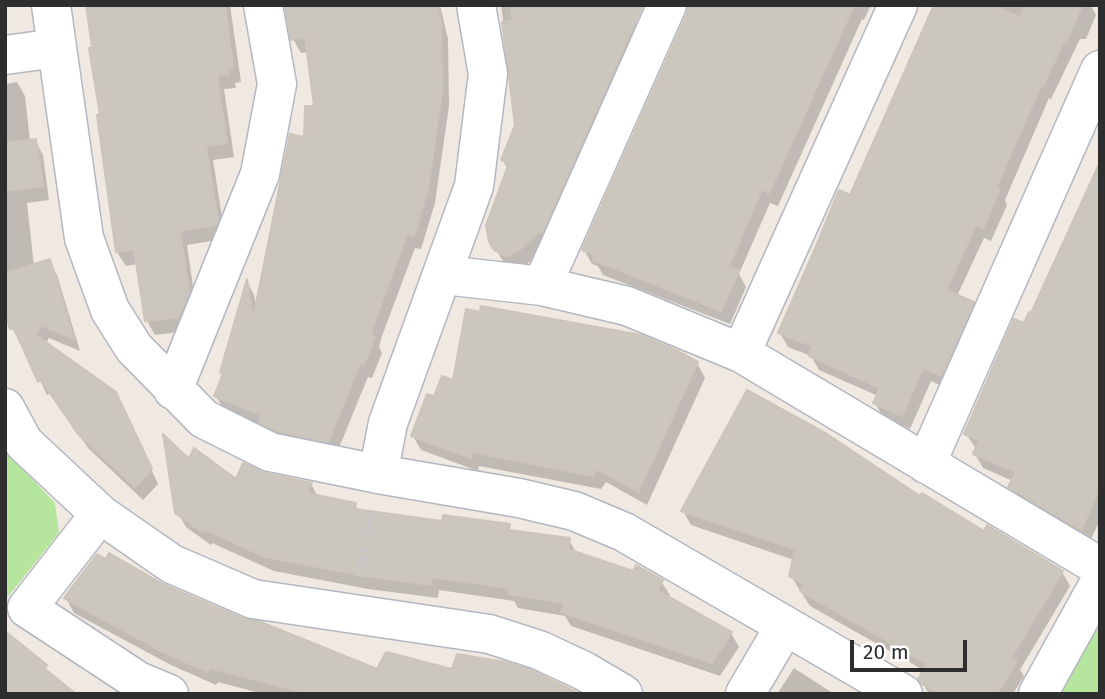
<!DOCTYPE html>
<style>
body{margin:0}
#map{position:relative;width:1105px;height:699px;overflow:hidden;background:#efe9e1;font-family:"Fira Sans",sans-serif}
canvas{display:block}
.frame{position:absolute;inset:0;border:7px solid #2e2e2e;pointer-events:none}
.scale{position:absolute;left:850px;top:640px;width:117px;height:32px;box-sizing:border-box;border:4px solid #2e2e2e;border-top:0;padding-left:9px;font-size:21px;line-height:24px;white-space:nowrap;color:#2e2e2e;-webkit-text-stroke:5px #fff;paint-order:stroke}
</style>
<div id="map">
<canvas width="1105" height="699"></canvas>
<div class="frame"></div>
<div class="scale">20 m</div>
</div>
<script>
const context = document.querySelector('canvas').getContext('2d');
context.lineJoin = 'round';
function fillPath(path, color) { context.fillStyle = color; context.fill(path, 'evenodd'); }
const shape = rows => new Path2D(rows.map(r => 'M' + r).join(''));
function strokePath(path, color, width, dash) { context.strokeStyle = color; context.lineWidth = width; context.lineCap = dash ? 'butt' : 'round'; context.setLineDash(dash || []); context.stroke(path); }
fillPath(shape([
 [5,448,15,461,55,503,59,533,5,600],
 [1100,616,1100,694,1058,694]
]), '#b6e59e');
fillPath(shape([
 [88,5,230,5,241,82,235,83,236,88,224,89,234,157,213,160,225,236,224,239,187,245,196,307,187,331,155,335,147,321,138,264,126,266,117,252],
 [287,5,440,5,448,39,449,106,435,203,421,249,415,248,382,336,379,347,382,353,372,378,368,377,336,455,269,436,263,426,224,410,216,396,224,376,222,372,248,283,254,295,257,309,316,108,309,52,301,53,293,39],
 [501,5,635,5,635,21,643,35,548,246,526,265,516,269,504,263,491,241,508,170,503,160,517,125],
 [703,5,871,5,864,20,862,19,778,206,770,203,739,274,746,287,730,324,603,275,598,266,592,264,584,250],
 [936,5,1091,5,1096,15,1086,39,1080,39,1051,99,1049,98,1005,200,1007,205,991,241,984,238,957,296,973,303,981,317,949,389,931,381,910,429,883,417,875,403,878,396,819,370,811,356,788,347,780,333,851,197],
 [17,82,25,96,30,141,35,141,43,155,49,200,27,203,34,266,49,262,57,275,80,351,49,338,46,343,123,408,158,484,143,500,88,448,50,393,47,395,22,342,20,342,12,328,5,306,5,84],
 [1100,166,1100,520,1089,543,1019,501,1010,487,1013,481,983,468,975,454,977,450,966,434,1032,315],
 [697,363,705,378,647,505,606,482,601,489,479,466,478,471,421,450,413,436,435,398,455,383],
 [190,462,237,481,265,475,311,484,318,497,355,504,359,512,443,523,508,526,512,532,569,540,577,554,661,581,670,595,668,598,731,633,739,647,720,676,571,626,565,616,518,608,514,601,439,590,438,598,368,589,274,571,212,543,211,545,186,527,177,512],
 [921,498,984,534,1062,572,1070,586,1020,670,1024,676,1013,694,929,694,920,679,925,671,810,606,791,576,794,560,691,525,683,511],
 [162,586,216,609,378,671,453,671,576,694,263,694,218,682,216,685,171,665,74,613,66,598],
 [794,668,834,694,777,694]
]), '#0003');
const building = shape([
 [86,5,225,5,233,68,228,69,229,74,217,75,227,143,206,146,218,221,216,225,180,231,189,292,179,317,145,321,134,249,116,252,97,115,100,114,89,48,92,47,86,5],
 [285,5,437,5,441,23,442,91,428,188,414,236,407,234,375,321,371,335,375,337,364,365,360,363,328,442,277,431,259,422,261,415,214,396,223,374,220,372,247,279,253,319,290,134,304,137,305,106,314,106,305,37,291,40,285,5],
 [510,5,643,5,542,233,539,232,518,251,507,256,494,250,489,242,486,225,509,163,501,160,515,125,502,22,513,21,510,5],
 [688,5,854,5,769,193,762,189,729,266,739,271,721,311,593,260,595,255,582,250,687,14,688,5],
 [934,5,992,5,1020,18,1025,5,1082,5,1066,42,1064,41,1043,86,1041,85,996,188,1000,189,983,228,976,225,946,290,974,302,941,376,923,368,902,416,873,403,880,388,809,356,812,346,778,333,817,244,839,190,850,195,934,5],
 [36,139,43,186,5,191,5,143,36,139],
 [1100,162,1100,488,1081,530,1008,487,1016,472,973,454,979,440,964,434,1014,319,1024,323,1029,312,1031,313,1100,162],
 [50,259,74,339,41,325,36,335,116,392,152,469,135,487,78,434,41,380,38,382,14,328,10,329,5,312,5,273,50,259],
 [481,306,641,335,678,351,698,362,638,492,597,469,593,476,472,452,471,458,411,436,427,394,434,396,442,376,453,380,466,309,480,312,481,306],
 [747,390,827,434,920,496,922,493,984,531,987,525,1063,571,1011,658,1017,661,997,694,940,694,922,684,918,679,927,664,800,591,804,585,789,576,795,549,681,511,747,390],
 [163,434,189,459,194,448,236,479,243,463,265,473,312,483,307,493,356,503,355,509,442,521,443,515,510,524,509,530,570,538,568,549,633,571,636,565,663,580,657,590,732,632,712,663,561,612,564,603,508,594,509,588,432,577,430,585,359,575,265,557,204,529,202,532,175,513,163,434],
 [109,553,163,584,216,607,245,619,261,622,377,669,386,652,452,669,457,654,505,662,531,670,580,694,309,694,210,668,208,672,161,651,64,598,97,554,106,559,109,553],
 [5,631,47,665,44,668,76,694,5,694,5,631]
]);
fillPath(building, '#cbc7bf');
strokePath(building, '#cbc5ba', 2);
const street = shape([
 [51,5,84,238,110,310,134,348,204,419,270,452,378,474,519,498,574,511,624,532,903,694],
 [5,55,57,48],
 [444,275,542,286,627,306,741,353,1100,567],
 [542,286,667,5],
 [741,353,898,5],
 [173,390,260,174,277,84,263,5],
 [5,408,24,443,100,514,172,564,253,599,489,634,539,650,584,671,623,694],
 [926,464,1100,70],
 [378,474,388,423,474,186,488,74,476,5],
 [100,514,27,608,138,681,169,694],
 [745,694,785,626],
 [1038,694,1100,582]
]);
strokePath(street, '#b4b7c1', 41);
strokePath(shape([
 [360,577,371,513]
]), '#c9c9c9', 4.5, [5, 3.5]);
strokePath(street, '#fff', 38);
</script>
